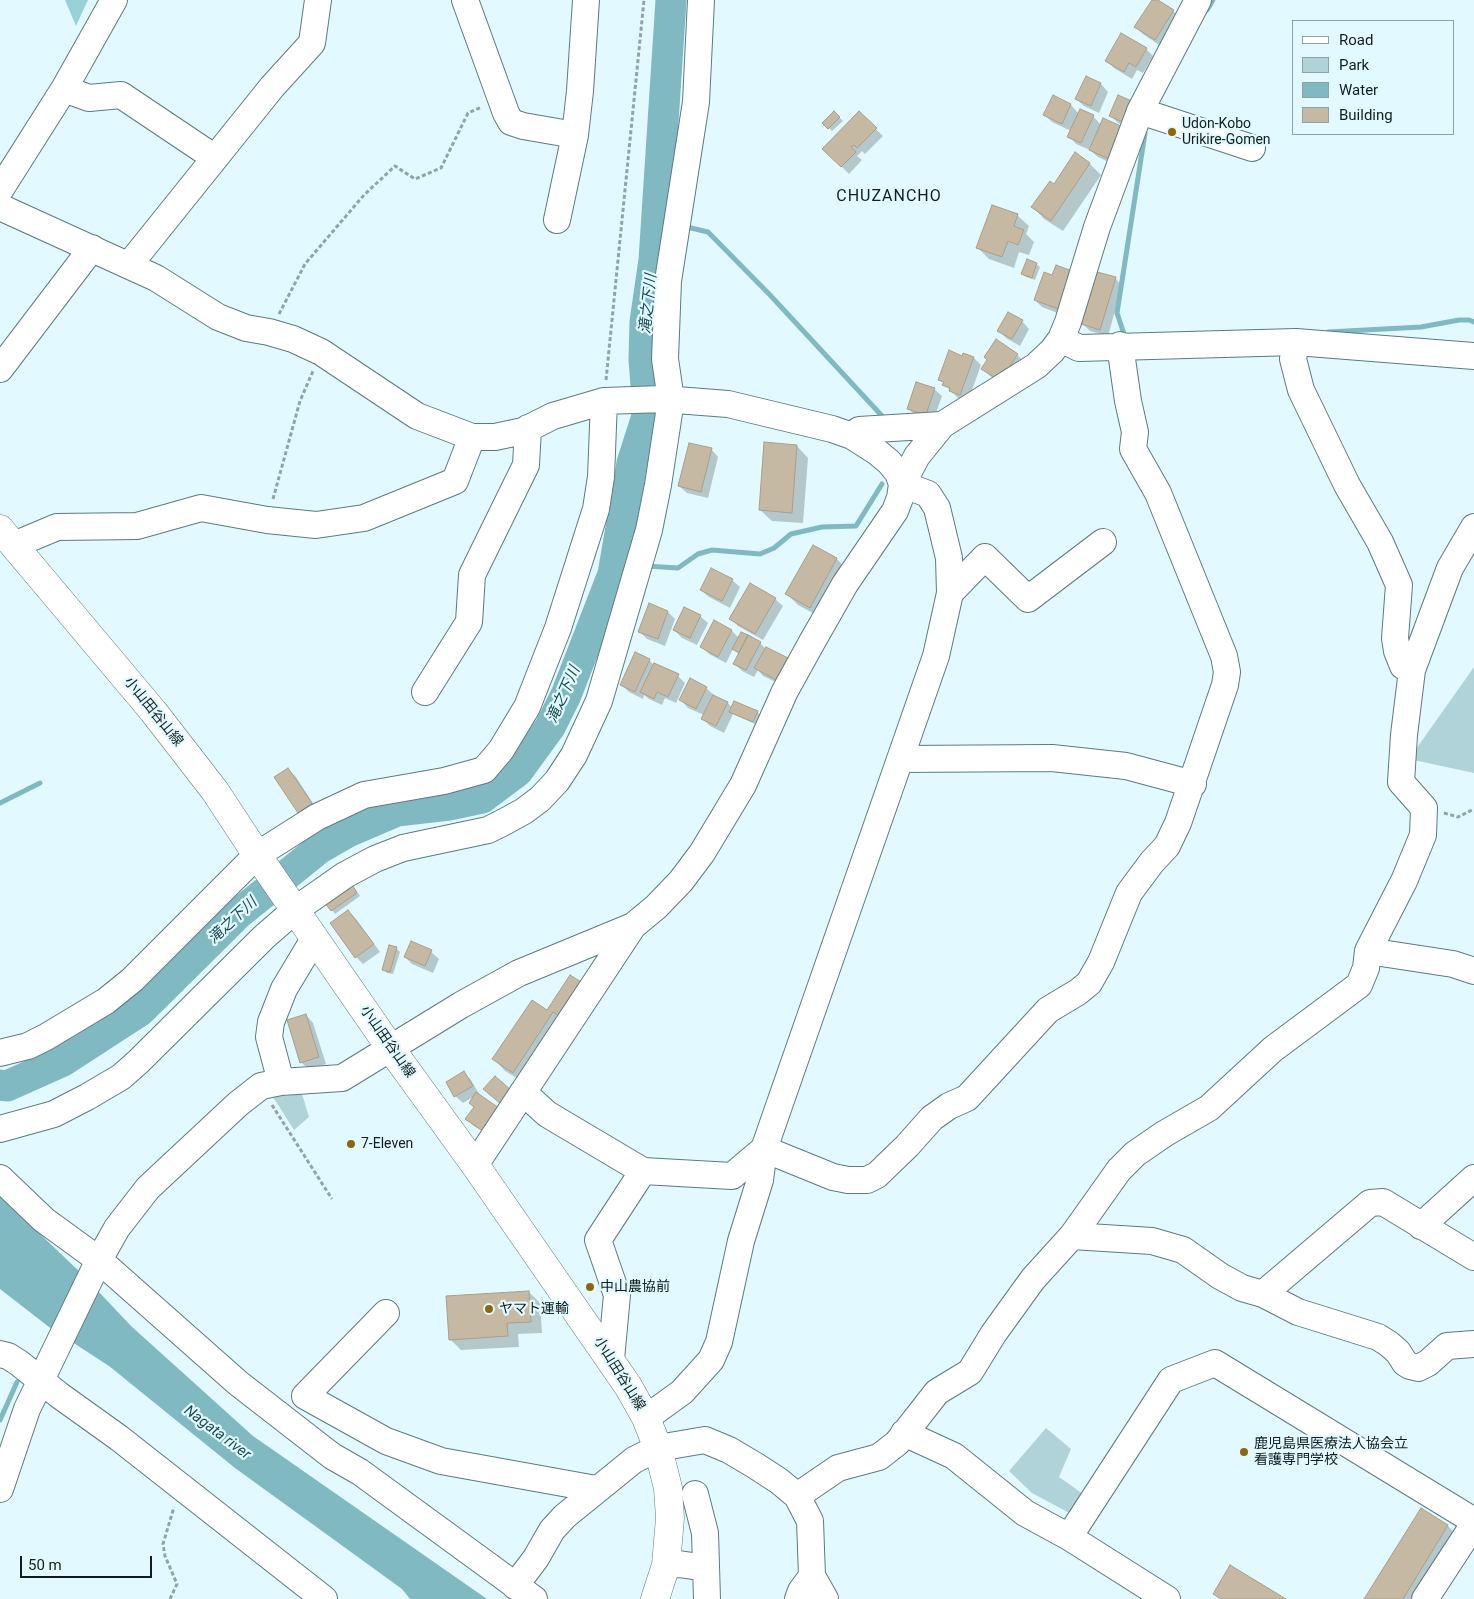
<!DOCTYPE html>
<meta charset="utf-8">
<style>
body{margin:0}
#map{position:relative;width:1474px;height:1599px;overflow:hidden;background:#e2faff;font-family:Roboto,sans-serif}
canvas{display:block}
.legend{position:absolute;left:1292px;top:20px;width:162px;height:115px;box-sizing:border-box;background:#e2faff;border:1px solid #8fa2a5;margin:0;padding:6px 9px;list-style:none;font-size:15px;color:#121d1f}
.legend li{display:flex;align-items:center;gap:10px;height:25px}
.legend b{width:25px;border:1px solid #8fa2a5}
.scale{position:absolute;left:20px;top:1556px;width:132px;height:22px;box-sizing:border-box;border:2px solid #121d1f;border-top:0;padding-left:6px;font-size:15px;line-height:18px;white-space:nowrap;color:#121d1f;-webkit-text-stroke:4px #e2faff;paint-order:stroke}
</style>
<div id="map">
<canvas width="1474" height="1599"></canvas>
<ul class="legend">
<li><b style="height:6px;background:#fff"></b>Road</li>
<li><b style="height:14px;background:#b0d3d9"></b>Park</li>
<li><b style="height:14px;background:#81b9c2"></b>Water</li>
<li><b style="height:14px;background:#c5b9a3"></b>Building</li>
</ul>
<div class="scale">50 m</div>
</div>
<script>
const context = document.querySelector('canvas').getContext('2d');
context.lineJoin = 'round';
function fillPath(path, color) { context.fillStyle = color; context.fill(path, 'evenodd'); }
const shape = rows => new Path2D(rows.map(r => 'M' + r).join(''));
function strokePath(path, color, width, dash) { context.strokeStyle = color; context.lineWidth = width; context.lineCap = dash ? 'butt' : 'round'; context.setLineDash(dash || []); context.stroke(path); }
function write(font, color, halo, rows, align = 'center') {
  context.font = font + ' Roboto,"Noto Sans JP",sans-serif'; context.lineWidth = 4.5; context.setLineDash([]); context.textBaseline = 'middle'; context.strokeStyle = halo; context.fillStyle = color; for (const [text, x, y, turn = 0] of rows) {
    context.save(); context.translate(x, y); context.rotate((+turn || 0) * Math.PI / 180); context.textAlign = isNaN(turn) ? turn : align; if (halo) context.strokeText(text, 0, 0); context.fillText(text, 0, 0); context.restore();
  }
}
fillPath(shape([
 [1474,667,1474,773,1409,759],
 [302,1094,309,1117,294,1130,273,1097],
 [1046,1428,1071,1449,1059,1477,1086,1496,1073,1515,1032,1493,1009,1471]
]), '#b0d3d9');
fillPath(shape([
 [65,0,88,0,76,26]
]), '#98d1da');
fillPath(shape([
 [0,1196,81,1273,131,1326,253,1436,487,1599,410,1599,402,1589,235,1468,109,1366,49,1327,0,1289]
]), '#81b9c2');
fillPath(shape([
 [1153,0,1173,11,1181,19,1162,47,1143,34,1136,27],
 [1146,49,1153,56,1143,73,1137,70,1132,79,1114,68,1107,61],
 [1086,78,1101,84,1108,92,1099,113,1084,106,1076,99],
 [1054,97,1071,105,1079,114,1093,116,1101,125,1117,166,1098,157,1090,150,1076,144,1069,136,1071,131,1052,122,1045,115],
 [1119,97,1133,130,1118,123,1111,116],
 [834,112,843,121,832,131,824,123],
 [859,113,883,136,865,154,862,151,857,156,862,160,849,174,824,149],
 [1075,154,1090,164,1101,175,1063,231,1044,219,1033,207,1054,186],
 [1017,215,1029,226,1026,234,1034,242,1029,255,1019,252,1014,268,989,259,978,248],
 [1036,264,1040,267,1035,280,1026,277,1022,274],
 [1053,277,1068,317,1042,307,1035,300],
 [1115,278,1122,286,1108,336,1090,331,1083,324],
 [1022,321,1029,329,1020,346,1006,338,998,330],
 [964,354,974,358,981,365,968,401,958,398,939,379],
 [1017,355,1025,362,1005,386,990,376,983,369],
 [934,389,942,396,933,422,916,416,909,409],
 [797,446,808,458,803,523,772,521,760,510],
 [711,449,718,457,708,498,687,493,679,486],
 [813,547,837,559,848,571,822,618,798,605,787,594],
 [732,580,740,587,730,608,709,597,701,590],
 [775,599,783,606,763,640,738,626,731,619],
 [668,612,675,619,665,646,647,639,640,632],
 [700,616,708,623,697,645,682,638,674,630],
 [715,622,732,631,739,638,760,643,766,649,787,659,794,666,784,686,763,676,758,670,754,677,742,671,735,664,740,654,733,649,726,663,709,654,702,647],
 [649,660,654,665,678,676,685,683,676,703,665,698,662,705,649,699,644,695,643,699,629,692,622,685],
 [706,688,714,695,713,696,728,703,732,708,735,702,757,712,761,716,757,725,733,714,724,733,710,726,702,718,704,715,688,708,681,700],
 [288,769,296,777,318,811,306,819,299,812],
 [355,889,360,896,335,914,332,910],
 [348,911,356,919,380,952,363,964,356,957],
 [411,943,431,952,439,959,433,973,412,964,405,957],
 [396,948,400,952,393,974,387,973,383,969],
 [571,977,565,1022,525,1083,505,1071,494,1059,548,1012],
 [306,1015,313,1023,326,1064,309,1070,301,1062],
 [464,1073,471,1080,479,1094,477,1095,491,1137,474,1126,467,1119,475,1107,475,1096,463,1103,455,1096],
 [529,1292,540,1303,542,1333,518,1334,519,1347,461,1350,450,1339],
 [1422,1510,1448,1526,1459,1538,1421,1599,1365,1599]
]), '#0003');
strokePath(shape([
 [1207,10,1213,0],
 [657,221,662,222],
 [691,228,708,232,770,295,883,417],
 [1328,332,1421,327,1459,320,1469,320,1474,322],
 [1125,337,1117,313,1145,133],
 [615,564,632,565],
 [646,566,678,568,698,554,712,550,760,554,774,548,791,534,822,527,856,526,882,484],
 [0,803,40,783],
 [0,1420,17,1382]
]), '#81b9c2', 5);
strokePath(shape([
 [0,1085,7,1086,63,1061,140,1011,238,914,320,848,348,832,397,811,449,805,482,798,518,771,550,727,566,695,613,574,632,463,648,413,644,359,645,322,654,260,671,0]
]), '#81b9c2', 31);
const building = shape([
 [1152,0,1158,0,1174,10,1155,40,1134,27,1152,0],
 [1121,33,1147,48,1136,67,1129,63,1124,72,1105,61,1121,33],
 [1086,76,1101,83,1091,106,1075,99,1086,76],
 [1053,95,1071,104,1062,124,1043,115,1053,95],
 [1118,95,1134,102,1125,123,1109,116,1118,95],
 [1080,109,1094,115,1081,143,1067,137,1080,109],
 [834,111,840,117,828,129,822,123,834,111],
 [859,111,877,128,857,148,854,145,851,147,856,152,841,167,822,149,859,111],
 [1103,118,1123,127,1109,159,1089,150,1103,118],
 [1075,152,1090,163,1051,221,1031,207,1050,181,1054,184,1075,152],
 [992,205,1018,214,1014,226,1024,230,1018,245,1008,241,1002,257,976,248,992,205],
 [1027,259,1037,263,1032,278,1021,274,1027,259],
 [1056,265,1075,272,1061,310,1034,300,1044,272,1052,275,1056,265],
 [1097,272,1116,277,1100,330,1081,324,1097,272],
 [1008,312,1023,320,1012,339,997,331,1008,312],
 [996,339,1018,354,1006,372,1003,370,997,379,981,369,987,360,984,357,996,339],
 [949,350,962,356,963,353,974,357,960,395,949,391,950,388,942,385,944,382,938,380,949,350],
 [916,382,935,388,926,415,907,409,916,382],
 [764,442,797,445,792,513,759,510,764,442],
 [689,443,712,448,701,492,678,486,689,443],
 [813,545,837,558,810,608,785,594,813,545],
 [711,568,733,579,722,601,700,590,711,568],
 [750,583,776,598,755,634,729,619,750,583],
 [649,603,668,611,658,639,638,632,649,603],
 [684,607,701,615,690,638,673,630,684,607],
 [714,620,732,630,718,657,700,647,714,620],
 [741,632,748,635,739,653,732,649,741,632],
 [748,635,761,642,746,670,733,664,748,635],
 [766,647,788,658,776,680,754,668,766,647],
 [635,652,650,659,635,692,620,685,635,652],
 [654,663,679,674,668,697,657,692,654,699,640,692,654,663],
 [690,678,707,687,696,709,679,700,690,678],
 [713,695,728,702,716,726,701,719,713,695],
 [734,701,758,711,753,722,729,712,734,701],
 [288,768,312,803,298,813,274,777,288,768],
 [352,884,357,893,331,911,325,903,352,884],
 [348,910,374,944,355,958,330,923,348,910],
 [411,941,432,950,425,966,404,957,411,941],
 [389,945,397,947,390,972,382,970,389,945],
 [570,975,589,987,567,1021,553,1012,513,1073,492,1059,532,1000,547,1010,570,975],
 [306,1014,319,1057,300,1063,287,1020,306,1014],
 [464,1071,473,1086,454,1097,446,1082,464,1071],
 [495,1076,512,1091,501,1104,483,1089,495,1076],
 [476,1092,499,1108,483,1131,465,1119,474,1107,469,1103,476,1092],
 [529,1291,531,1322,507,1323,508,1336,449,1340,446,1296,529,1291],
 [1421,1508,1448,1525,1403,1599,1364,1599,1421,1508],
 [1230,1565,1286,1599,1221,1599,1213,1594,1230,1565]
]);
fillPath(building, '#c5b9a3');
strokePath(building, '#a99e88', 1);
const minor = shape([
 [465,0,506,113,511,122,523,126,575,135],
 [64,89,89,98,121,95,215,158],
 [1140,111,1252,148],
 [0,190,64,89,114,0],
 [0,207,156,278,218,317,246,328,269,332,293,339,321,352,417,416,472,437,495,437,523,431,553,416,604,401,663,399,728,404,832,429,852,436,877,452,889,462,898,473,902,484,900,498,895,511,845,584,812,642,785,691,743,785,702,853,681,881,656,907,633,926,519,973,461,1005,342,1078,281,1082,261,1086,238,1104,148,1188,117,1228,99,1260,27,1409,0,1489],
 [557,220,575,135,580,91,586,0],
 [129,265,272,87,312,43,318,0],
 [1061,339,1079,348,1296,342,1474,356],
 [1296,342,1293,359,1301,390,1347,485,1380,542,1399,585,1395,638,1397,651,1403,666,1412,670],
 [0,369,92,248],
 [852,436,859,430,942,425],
 [14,545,57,527,137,526,201,508,267,520,316,525,364,518,455,481,472,437],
 [950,593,985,557,1028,599,1103,542],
 [425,692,469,622,472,575,526,465,528,428],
 [900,759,1052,758,1126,766,1193,784],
 [1368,951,1453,964,1474,971],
 [0,1053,28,1046,46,1037,106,1001,132,980,257,855,317,817,364,795,444,781,484,770,501,750,527,707,558,628,596,509,601,477,604,401],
 [281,1082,269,1037,271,1022,284,989,314,939],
 [523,1092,547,1114,643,1171,732,1176,764,1149,833,1177,848,1180,867,1180,877,1175,907,1146,932,1118,949,1106,967,1098,1048,1010,1078,992,1089,983,1101,962,1129,893,1152,862,1167,846,1178,823,1225,685,1227,672,1224,656,1158,493,1133,449,1135,432,1128,401,1120,345],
 [0,1129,54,1114,87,1097,121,1077,138,1062,264,937,295,910,345,875,375,859,403,848,488,830,504,822,524,811,540,799,557,781,574,755,599,701,649,530,658,485,671,400,665,359,668,281,696,102,701,0],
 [475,1165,633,926],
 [0,1178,44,1220,99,1260,238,1383,332,1456,360,1472,534,1599],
 [1421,1226,1474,1178],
 [1072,1236,1152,1241,1183,1250,1220,1276,1242,1288,1263,1294,1370,1203,1383,1202,1474,1257],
 [1263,1294,1298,1312,1378,1337,1389,1344,1398,1352,1405,1363,1410,1366,1418,1368,1428,1363,1447,1346,1474,1344],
 [386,1313,305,1396,386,1441,441,1461,596,1489],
 [0,1354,8,1356,19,1363,59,1395,119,1438,324,1599],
 [611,1359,617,1295,598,1240,643,1171],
 [646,1418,682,1392,711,1360,719,1342,741,1241,760,1180,764,1149,936,656,950,593,949,558,937,508,928,494,902,484,917,456,942,425,1036,366,1052,351,1061,339,1068,322,1097,227,1140,111,1198,0],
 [904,1433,954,1456,1025,1513,1069,1537,1167,1599],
 [695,1494,705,1533,707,1599],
 [797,1496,838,1468,879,1457,897,1443,937,1392,970,1372,994,1333,1033,1279,1072,1236,1119,1170,1135,1154,1164,1134,1209,1108,1273,1049,1359,985,1366,968,1368,951,1404,881,1423,835,1424,808,1401,782,1404,735,1412,670,1450,568,1474,527],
 [1069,1537,1171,1380,1215,1363,1474,1521],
 [666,1565,679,1564,706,1568],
 [515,1586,536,1558,552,1530,565,1516,634,1460,658,1448,705,1440,729,1450,756,1466,779,1481,797,1496,810,1521,812,1576,825,1599],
 [798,1599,801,1591,812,1576],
 [1425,1599,1474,1524]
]);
const major = shape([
 [0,529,153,711,215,791,257,855,391,1049,475,1165,628,1386,646,1418,658,1448,668,1488,670,1518,666,1565,655,1599]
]);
strokePath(minor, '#5e7a7f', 28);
strokePath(major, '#5e7a7f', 29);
strokePath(shape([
 [279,314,305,264,364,195,395,166,415,179,441,168,468,113,482,107],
 [606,380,644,0],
 [273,499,300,401,313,371],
 [1444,813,1458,817,1474,809],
 [272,1105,332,1199],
 [170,1599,177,1584,165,1556,163,1544,174,1507]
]), '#90a3a7', 3, [4, 2.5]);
strokePath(minor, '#fff', 26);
strokePath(major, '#fff', 28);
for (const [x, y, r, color] of [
 [1172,132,5,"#8e670b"],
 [351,1144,5,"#8e670b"],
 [590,1287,5,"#8e670b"],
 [489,1309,5,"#8e670b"],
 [1244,1452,5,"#8e670b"]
]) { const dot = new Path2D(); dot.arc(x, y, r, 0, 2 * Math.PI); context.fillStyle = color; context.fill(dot); strokePath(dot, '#e2faff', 2); }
write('14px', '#121d1f', '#e2faff', [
 ["Udon-Kobo",1182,124],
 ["Urikire-Gomen",1182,140],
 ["7-Eleven",361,1144],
 ["中山農協前",600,1287],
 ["ヤマト運輸",499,1309],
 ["鹿児島県医療法人協会立",1254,1444],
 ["看護専門学校",1254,1460]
], 'left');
write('14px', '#121d1f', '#e2faff', [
 ["小山田谷山線",153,712,51],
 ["小山田谷山線",387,1042,55],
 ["小山田谷山線",619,1374,58]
]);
write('italic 15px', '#184a52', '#e2faff', [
 ["滝之下川",649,304,-84],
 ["滝之下川",564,695,-66],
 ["滝之下川",233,921,-43],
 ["Nagata river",217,1433,37]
]);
context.letterSpacing = '1px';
write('16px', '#121d1f', '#e2faff', [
 ["CHUZANCHO",889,197]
]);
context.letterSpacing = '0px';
</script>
